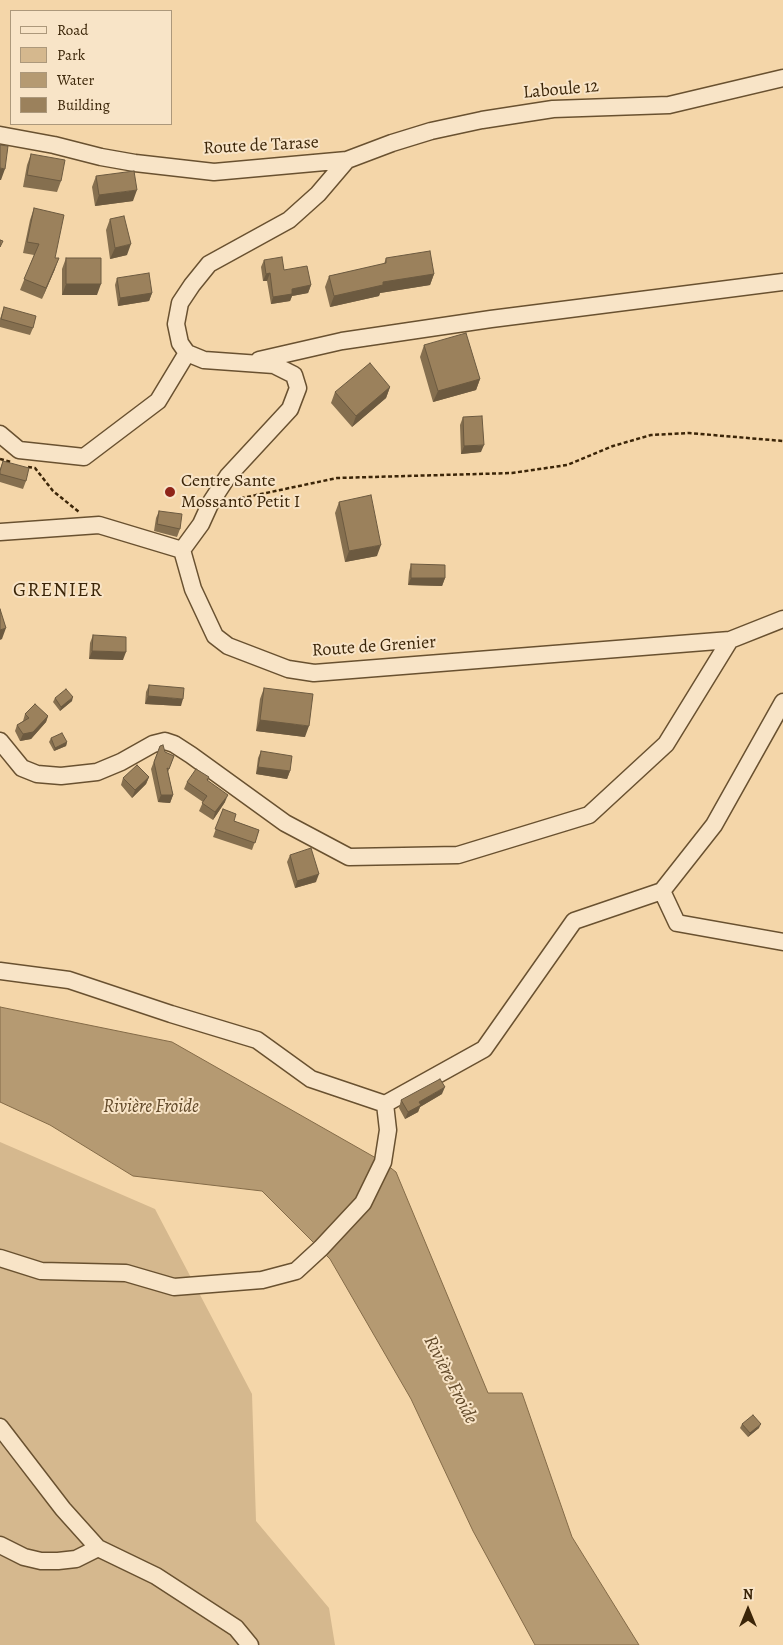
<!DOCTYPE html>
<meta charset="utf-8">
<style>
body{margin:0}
#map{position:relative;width:783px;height:1645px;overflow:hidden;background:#f4d6a9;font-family:Alegreya,serif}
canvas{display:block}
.legend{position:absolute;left:10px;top:10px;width:162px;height:115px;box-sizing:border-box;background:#f8e4c7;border:1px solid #ac987b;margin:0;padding:6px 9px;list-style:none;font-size:15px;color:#3b2508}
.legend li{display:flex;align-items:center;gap:10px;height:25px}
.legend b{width:25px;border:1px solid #ac987b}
.north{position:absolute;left:723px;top:1585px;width:50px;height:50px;-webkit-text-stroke:4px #f8e4c7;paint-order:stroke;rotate:0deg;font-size:14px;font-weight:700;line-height:20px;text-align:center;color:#3b2508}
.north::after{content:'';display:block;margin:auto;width:18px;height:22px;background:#3b2508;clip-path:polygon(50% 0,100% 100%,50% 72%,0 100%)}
</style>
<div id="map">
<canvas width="783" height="1645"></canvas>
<ul class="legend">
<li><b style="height:6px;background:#f8e4c7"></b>Road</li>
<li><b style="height:14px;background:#d5b88e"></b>Park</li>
<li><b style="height:14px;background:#b59a72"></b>Water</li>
<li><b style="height:14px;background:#9b815c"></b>Building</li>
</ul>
<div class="north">N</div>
</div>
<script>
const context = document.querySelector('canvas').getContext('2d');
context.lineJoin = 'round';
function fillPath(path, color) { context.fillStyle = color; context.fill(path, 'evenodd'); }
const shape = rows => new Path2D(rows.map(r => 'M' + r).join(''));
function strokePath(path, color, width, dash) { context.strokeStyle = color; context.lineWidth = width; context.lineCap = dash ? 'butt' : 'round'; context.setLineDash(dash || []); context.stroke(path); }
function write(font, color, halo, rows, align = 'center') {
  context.font = font + ' Alegreya,serif'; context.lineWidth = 4; context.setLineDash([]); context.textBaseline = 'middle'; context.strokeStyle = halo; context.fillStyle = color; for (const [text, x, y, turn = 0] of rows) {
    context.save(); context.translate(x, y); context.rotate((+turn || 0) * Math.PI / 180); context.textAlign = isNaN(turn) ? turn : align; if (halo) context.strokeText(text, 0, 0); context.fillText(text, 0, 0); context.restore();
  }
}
fillPath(shape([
 [0,1142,155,1209,252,1394,256,1521,329,1608,335,1645,0,1645]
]), '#d5b88e');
const water = shape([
 [0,1007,172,1042,383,1162,396,1172,488,1393,522,1393,572,1537,639,1645,535,1645,473,1531,411,1399,330,1259,262,1191,133,1176,50,1125,0,1102,0,1007]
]);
fillPath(water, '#b59a72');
strokePath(water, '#846b48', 1);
const minor = shape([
 [0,135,54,145,101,157,135,163,214,172,347,160,392,143,431,131,482,120,553,109,669,105,783,78],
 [347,160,318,194,289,220,209,264,192,285,180,303,176,324,180,343,187,353,204,360,274,365,294,375,298,388,290,409,228,476,211,502,201,524,182,550,193,589,215,636,228,646,288,669,314,673,730,640,783,619],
 [259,360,342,341,491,319,783,282],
 [0,434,19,450,84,457,158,401,187,353],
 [0,532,99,525,182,550],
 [0,741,22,768,37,774,61,776,97,772,121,762,153,744,165,741,174,744,191,755,285,823,349,857,458,855,589,815,666,744,730,640],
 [662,891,677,923,783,942],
 [0,971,69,980,171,1014,257,1040,311,1079,385,1104],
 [0,1258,41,1271,126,1273,174,1287,262,1280,296,1271,321,1248,363,1203,383,1162,388,1130,385,1104,484,1049,574,921,662,891,714,825,783,702],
 [0,1427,63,1509,98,1548,156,1576,236,1628,250,1645],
 [0,1545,24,1557,41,1561,58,1561,76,1559,98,1548]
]);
strokePath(minor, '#695130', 19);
strokePath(shape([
 [0,459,11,462],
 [28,467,35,468,53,491,79,512],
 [228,501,337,478,512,473,567,465,613,446,651,435,689,433,783,441]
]), '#3b2508', 2.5, [4, 2.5]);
strokePath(minor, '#f8e4c7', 16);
fillPath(shape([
 [31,154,61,181,57,192,23,187,27,165],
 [96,176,133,201,95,206,92,187],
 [34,208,55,258,55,269,42,299,20,290,34,255,23,253,30,220],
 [110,219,127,255,110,259,106,230],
 [66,258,97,295,62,295,62,269],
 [386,258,434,274,430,285,380,293,379,296,330,307,325,287,329,276,384,264],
 [264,260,311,285,308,293,292,296,290,301,271,304,267,281,263,281,261,267],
 [117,278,152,293,149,301,118,306,115,285],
 [4,307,33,328,30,335,0,327,0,319],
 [424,345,480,379,476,390,433,402,420,357],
 [390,387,386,398,352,427,331,403,335,392],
 [463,417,481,452,461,454,460,425],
 [3,461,26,481,23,489,0,482,0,469],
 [339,502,377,556,345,562,335,513],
 [159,511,180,529,177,537,154,531,156,518],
 [411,564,445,578,442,586,408,585,409,572],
 [93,635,123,660,89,659,90,643],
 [149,685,181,706,145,704,146,692],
 [264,688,305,737,256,731,260,699],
 [55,698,72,701,60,711,53,702],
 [25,714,48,716,46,722,31,739,20,741,15,731,17,725,23,721],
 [51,738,67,742,66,746,54,751,49,742],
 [160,746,165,752,174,756,168,772,173,795,170,803,158,802,151,769],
 [261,751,290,771,287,779,256,774,258,758],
 [149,777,146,784,132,798,121,785,123,778],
 [209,777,208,781,225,802,213,820,199,811,203,802,184,789,187,782],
 [223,809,234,821,259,830,252,850,213,837],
 [290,855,316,882,295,888,287,862],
 [442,1094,420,1107,418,1112,405,1119,399,1108,401,1100],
 [742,1424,759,1428,748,1437,740,1428]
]), '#856f4f');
fillPath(shape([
 [0,168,5,169,1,180,0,180],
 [137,190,133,201,95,206,99,195],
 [131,244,127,255,110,259,115,248],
 [59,258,55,269,42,299,46,288],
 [270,273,267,281,263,281,266,274],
 [434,274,430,285,380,293,379,296,330,307,334,296,383,282],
 [66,284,101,284,97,295,62,295],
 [311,285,308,293,292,296,290,301,271,304,273,297,292,289],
 [152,293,149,301,118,306,120,298],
 [480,379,476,390,433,402,438,391],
 [390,387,386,398,352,427,356,416],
 [484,445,481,452,461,454,464,446],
 [381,545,377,556,345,562,349,551],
 [411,578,445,578,442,586,408,585],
 [6,628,2,639,0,640,0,630],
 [92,651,126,652,123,660,89,659],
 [148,696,183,699,181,706,145,704],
 [73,697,72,701,60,711,61,707],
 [48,716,46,722,31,739,20,741,23,734],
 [260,720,309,726,305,737,256,731],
 [67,742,66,746,54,751,55,748],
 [258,767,290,771,287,779,256,774],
 [149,777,146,784,132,798,135,790],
 [161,795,173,795,170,803,158,802],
 [228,795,225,802,213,820,215,812],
 [319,874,316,882,295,888,297,881],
 [445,1087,442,1094,420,1107,418,1112,405,1119,408,1112,419,1102],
 [761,1424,759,1428,748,1437,750,1433]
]), '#6c5a40');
const building = shape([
 [0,145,8,146,5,169,0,168,0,145],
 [31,154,65,160,61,181,27,175,31,154],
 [134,171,137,190,99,195,96,176,134,171],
 [34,208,64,215,55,258,59,258,46,288,24,279,39,244,27,242,34,208],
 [124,216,131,244,115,248,110,219,124,216],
 [0,240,3,241,0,247,0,240],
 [430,251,434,274,383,282,383,285,334,296,329,276,386,263,386,258,430,251],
 [282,257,284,270,307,266,311,285,292,289,292,294,273,297,270,273,266,274,264,260,282,257],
 [66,258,101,258,101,284,66,284,66,258],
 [149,273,152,293,120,298,117,278,149,273],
 [4,307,36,316,33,328,1,319,4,307],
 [466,333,480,379,438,391,424,345,466,333],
 [370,363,390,387,356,416,335,392,370,363],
 [482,416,484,445,464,446,463,417,482,416],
 [3,461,29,468,26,481,0,474,0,471,3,461],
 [371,495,381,545,349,551,339,502,371,495],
 [159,511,182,514,180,529,157,524,159,511],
 [411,564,445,565,445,578,411,578,411,564],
 [0,609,6,628,0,630,0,609],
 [93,635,126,637,126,652,92,651,93,635],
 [149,685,184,688,183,699,148,696,149,685],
 [264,688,313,694,309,726,260,720,264,688],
 [66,689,73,697,61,707,55,698,66,689],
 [35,704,48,716,33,732,23,734,17,725,29,718,25,714,35,704],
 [62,733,67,742,55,748,51,738,62,733],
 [163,745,165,752,174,756,169,769,167,768,173,795,161,795,154,762,160,746,163,745],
 [261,751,292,756,290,771,258,767,261,751],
 [137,765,149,777,135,790,123,778,137,765],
 [196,769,209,777,207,780,228,795,215,812,202,803,207,796,187,782,196,769],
 [223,809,236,814,234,821,259,830,255,843,215,829,223,809],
 [311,848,319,874,297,881,290,855,311,848],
 [440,1079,445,1087,419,1102,421,1105,408,1112,401,1100,440,1079],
 [753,1415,761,1424,750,1433,742,1424,753,1415]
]);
fillPath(building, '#9b815c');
strokePath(building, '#6c5a40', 1);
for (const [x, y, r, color] of [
 [170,492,6,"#8f2418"]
]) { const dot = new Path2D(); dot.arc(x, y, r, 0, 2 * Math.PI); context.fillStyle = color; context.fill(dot); strokePath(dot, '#f8e4c7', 2); }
write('18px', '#3b2508', '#f8e4c7', [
 ["Laboule 12",561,90,-5],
 ["Route de Tarase",261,146,-3],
 ["Route de Grenier",374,647,-4]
]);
write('18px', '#3b2508', '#f8e4c7', [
 ["Centre Sante",181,482],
 ["Mossanto Petit I",181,503]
], 'left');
write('italic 19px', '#604828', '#f8e4c7', [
 ["Rivière Froide",151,1107],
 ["Rivière Froide",450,1380,63]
]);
context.letterSpacing = '1px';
write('20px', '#3b2508', '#f8e4c7', [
 ["GRENIER",58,591]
]);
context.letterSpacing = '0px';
</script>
